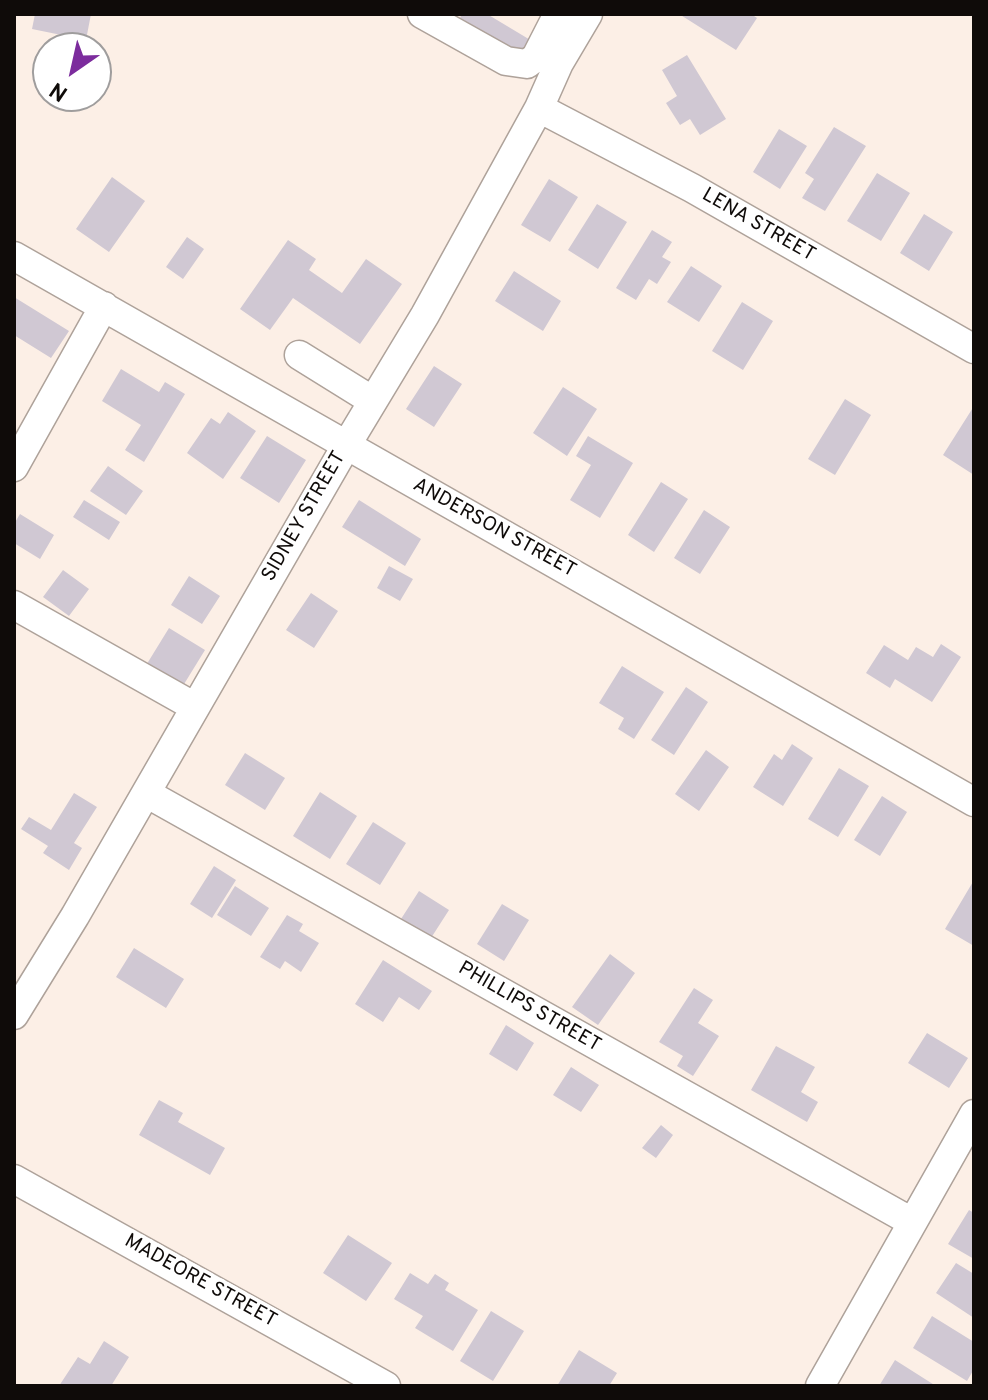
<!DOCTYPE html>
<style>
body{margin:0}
#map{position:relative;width:988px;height:1400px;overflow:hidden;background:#fcefe6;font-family:Overpass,sans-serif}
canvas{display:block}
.frame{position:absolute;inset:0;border:16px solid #0f0b09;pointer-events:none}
.north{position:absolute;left:32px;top:32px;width:80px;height:80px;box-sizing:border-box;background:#fff;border:2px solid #9f9d9d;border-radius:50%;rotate:214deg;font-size:22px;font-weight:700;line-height:32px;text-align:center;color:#0f0b09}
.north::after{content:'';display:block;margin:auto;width:28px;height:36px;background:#7c2c9d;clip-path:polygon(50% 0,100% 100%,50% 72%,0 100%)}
</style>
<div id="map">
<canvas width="988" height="1400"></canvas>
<div class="frame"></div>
<div class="north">N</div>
</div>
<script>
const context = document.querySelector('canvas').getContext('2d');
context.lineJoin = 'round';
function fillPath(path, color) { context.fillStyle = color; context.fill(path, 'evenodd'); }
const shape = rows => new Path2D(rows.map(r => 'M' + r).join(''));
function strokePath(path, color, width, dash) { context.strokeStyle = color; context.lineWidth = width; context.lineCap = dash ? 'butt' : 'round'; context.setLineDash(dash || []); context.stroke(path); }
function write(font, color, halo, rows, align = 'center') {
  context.font = font + ' Overpass,sans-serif'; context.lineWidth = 7; context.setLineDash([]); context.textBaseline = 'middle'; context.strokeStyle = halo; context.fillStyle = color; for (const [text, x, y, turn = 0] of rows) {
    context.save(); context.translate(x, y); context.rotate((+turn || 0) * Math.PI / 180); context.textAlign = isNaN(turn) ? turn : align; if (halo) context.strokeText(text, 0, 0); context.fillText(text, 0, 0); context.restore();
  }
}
fillPath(shape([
 [35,14,91,14,86,40,32,29],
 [462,14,487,14,537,44,528,59,460,18],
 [679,14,751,14,757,18,736,50],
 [687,55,726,119,700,135,690,119,680,125,666,103,677,96,662,70],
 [834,127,866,146,825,211,802,198,814,179,805,173],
 [779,129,807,146,780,189,753,172],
 [877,173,910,193,881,241,847,221],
 [112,177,145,201,109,252,76,229],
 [549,179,578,197,550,242,521,225],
 [597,204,627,222,598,269,568,250],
 [924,214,953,232,929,271,900,253],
 [652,230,672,242,662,257,671,262,657,284,649,279,636,300,616,288],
 [187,237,204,249,183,279,166,267],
 [288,240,316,259,309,270,342,293,366,259,402,284,360,344,293,298,270,330,240,309],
 [691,266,722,286,699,322,667,302],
 [514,271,561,301,543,331,495,301],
 [14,297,69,331,51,358,14,335],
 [742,302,773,321,743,370,712,351],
 [434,366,462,384,434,427,406,409],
 [121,369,159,392,165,382,185,394,144,462,125,450,141,425,102,401],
 [563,387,597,409,567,456,533,433],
 [845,399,871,415,835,475,808,459],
 [974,406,974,475,943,455],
 [228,412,256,431,223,479,187,453,211,418,220,424],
 [267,436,306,460,279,503,240,478],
 [588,436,633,463,600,518,570,500,591,465,576,456],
 [108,466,143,491,126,515,90,491],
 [661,482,688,499,654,552,628,535],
 [84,500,120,522,109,540,73,517],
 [359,500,421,539,405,566,342,527],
 [704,510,730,527,700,574,674,558],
 [20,514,54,535,40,559,14,543,14,524],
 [389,566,413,579,400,601,377,588],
 [63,570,89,589,69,616,43,597],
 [189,576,220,596,202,624,171,605],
 [311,593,338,611,314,648,286,630],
 [169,628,205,650,181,689,145,667],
 [941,644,961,657,932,702,895,679,890,688,866,673,884,645,908,660,916,647,933,657],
 [622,666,664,692,634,739,618,729,624,718,599,703],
 [686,687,708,702,674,755,651,740],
 [792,744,813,758,783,806,753,787,774,754,782,760],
 [706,750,729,767,699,811,675,794],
 [245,753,285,778,265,810,225,785],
 [839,768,869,786,838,837,808,819],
 [320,792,357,816,330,859,293,836],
 [74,793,97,807,74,843,82,848,69,870,43,853,48,846,21,829,29,817,51,830],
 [882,796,907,812,880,856,854,840],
 [373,822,406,843,380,885,346,864],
 [214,866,236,880,212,918,190,904],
 [974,880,974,946,945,929],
 [235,886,269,908,251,936,217,915],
 [419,891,449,910,431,938,401,919],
 [502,904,529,920,504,961,477,944],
 [287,915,303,924,299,931,319,943,301,972,285,961,280,969,260,957],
 [134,948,184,979,166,1008,116,977],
 [610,954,635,973,598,1025,572,1007],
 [383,960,432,991,419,1010,399,997,383,1022,355,1004],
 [694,988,713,1000,698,1023,719,1036,693,1076,677,1066,683,1056,659,1042],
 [506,1025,534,1043,517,1071,489,1054],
 [927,1033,968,1058,949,1088,908,1063],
 [776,1046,815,1067,801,1092,818,1102,807,1122,751,1090],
 [571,1067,599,1085,581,1112,553,1095],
 [159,1100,183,1113,178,1122,225,1148,210,1175,139,1135],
 [661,1125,673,1135,656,1158,642,1148],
 [969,1210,974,1213,974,1259,948,1244],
 [348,1235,392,1263,366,1301,323,1273],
 [956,1263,974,1274,974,1318,936,1293],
 [410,1273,428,1284,435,1274,449,1283,445,1290,478,1310,453,1351,415,1328,423,1316,394,1299],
 [491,1311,524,1331,493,1381,460,1361],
 [932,1316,974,1342,974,1369,967,1381,913,1348],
 [104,1341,129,1357,111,1386,59,1386,78,1357,90,1364],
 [579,1350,617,1373,609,1386,557,1386],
 [895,1360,936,1386,879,1386]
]), '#d0c8d3');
const minor = shape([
 [422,14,506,61,527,64,536,57,558,14],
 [539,108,692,188,974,349],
 [14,256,974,802],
 [299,355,373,401],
 [14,467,104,306],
 [14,605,195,707],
 [146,793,912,1222],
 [14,1015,75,916,346,446,425,315,539,108,559,63,588,14],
 [14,1179,386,1386],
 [820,1386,974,1114]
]);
strokePath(minor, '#aea29a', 31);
strokePath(minor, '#fff', 28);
write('20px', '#0f0b09', '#fff', [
 ["LENA STREET",758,226,30],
 ["SIDNEY STREET",305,517,-60],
 ["ANDERSON STREET",494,529,29],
 ["PHILLIPS STREET",529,1008,30],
 ["MADEORE STREET",200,1282,29]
]);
</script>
